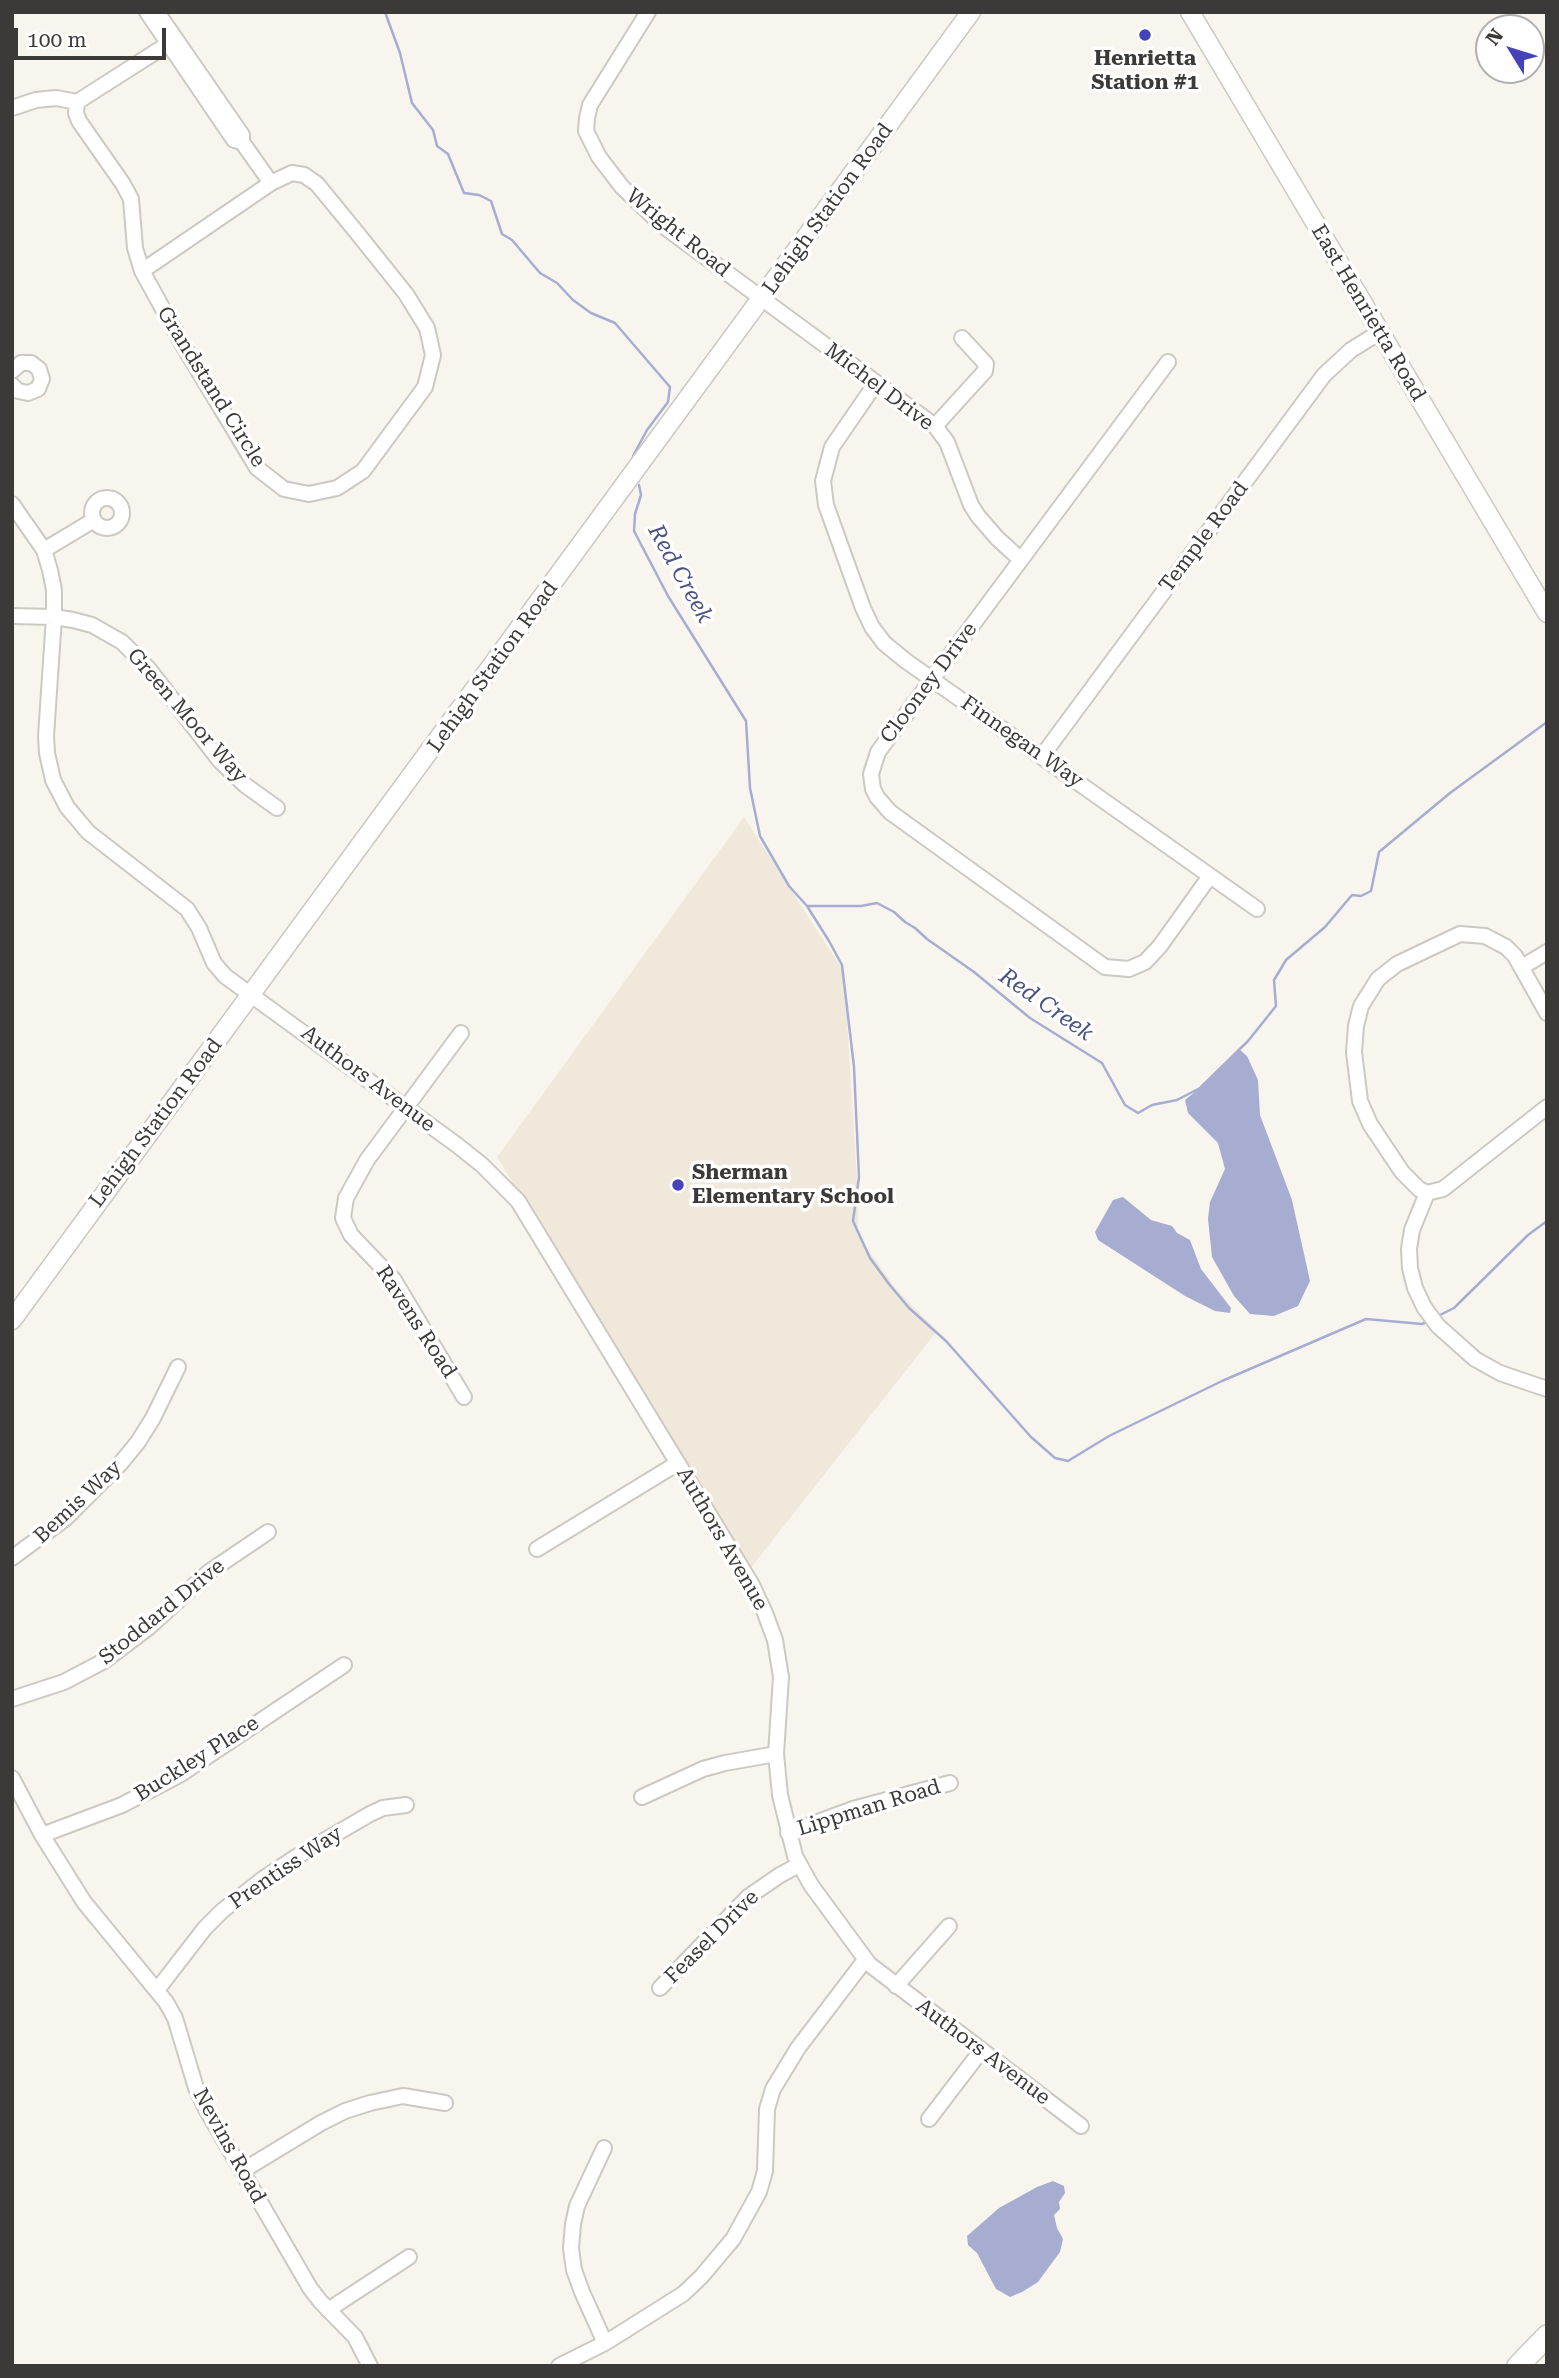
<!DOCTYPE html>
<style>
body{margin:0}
#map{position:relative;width:1559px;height:2378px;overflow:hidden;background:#f8f5ef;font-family:"Roboto Serif",serif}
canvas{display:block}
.frame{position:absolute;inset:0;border:14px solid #3c3a38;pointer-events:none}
.north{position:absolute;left:1475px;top:14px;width:70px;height:70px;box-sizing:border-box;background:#fff;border:2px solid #b1b0af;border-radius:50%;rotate:308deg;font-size:19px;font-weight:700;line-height:28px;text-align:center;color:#3c3a38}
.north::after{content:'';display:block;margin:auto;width:24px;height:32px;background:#4543b9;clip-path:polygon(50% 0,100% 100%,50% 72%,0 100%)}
.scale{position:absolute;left:14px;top:28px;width:152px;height:32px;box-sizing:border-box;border:4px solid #3c3a38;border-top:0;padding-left:9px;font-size:21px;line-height:24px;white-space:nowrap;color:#3c3a38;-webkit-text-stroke:5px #fff;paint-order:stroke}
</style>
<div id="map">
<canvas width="1559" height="2378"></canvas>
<div class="frame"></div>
<div class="north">N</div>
<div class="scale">100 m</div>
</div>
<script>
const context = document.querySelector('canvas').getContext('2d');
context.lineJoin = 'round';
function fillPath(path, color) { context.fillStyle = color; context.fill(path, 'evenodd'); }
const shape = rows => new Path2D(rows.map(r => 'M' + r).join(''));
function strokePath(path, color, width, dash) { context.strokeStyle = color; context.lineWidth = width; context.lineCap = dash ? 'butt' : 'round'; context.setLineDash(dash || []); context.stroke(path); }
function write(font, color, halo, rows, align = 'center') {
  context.font = font + ' "Roboto Serif",serif'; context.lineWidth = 7; context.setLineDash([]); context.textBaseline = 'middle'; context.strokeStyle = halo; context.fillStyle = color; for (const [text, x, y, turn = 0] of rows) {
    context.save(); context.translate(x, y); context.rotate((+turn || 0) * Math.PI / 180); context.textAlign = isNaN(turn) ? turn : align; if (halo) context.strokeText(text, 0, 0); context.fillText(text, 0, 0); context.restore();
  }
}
fillPath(shape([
 [744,817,844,972,858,1197,858,1235,895,1288,937,1331,750,1569,497,1157]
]), '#efe8db');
fillPath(shape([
 [1239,1049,1247,1056,1258,1080,1260,1115,1292,1200,1310,1281,1298,1306,1274,1316,1250,1314,1234,1296,1212,1257,1208,1219,1210,1202,1225,1169,1218,1143,1188,1113,1185,1100,1208,1081],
 [1123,1197,1151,1220,1172,1226,1177,1233,1190,1240,1201,1269,1231,1308,1230,1313,1215,1311,1185,1296,1098,1240,1095,1232,1113,1200],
 [1053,2181,1064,2186,1065,2193,1059,2202,1060,2209,1054,2215,1057,2228,1063,2239,1060,2252,1038,2282,1022,2292,1010,2297,996,2289,977,2253,968,2245,967,2236,999,2208,1037,2187]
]), '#a7add0');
strokePath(shape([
 [385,12,400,53,412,103,433,130,437,146,448,154,464,193,479,195,491,201,502,234,512,240,540,273,557,283,573,300,591,313,615,323,670,387,668,402,647,430,633,456,634,461],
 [639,485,641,495,635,514,634,531,668,596,746,721,750,788,760,836,789,886,807,906,861,906,877,903,894,912,905,922,915,928,927,939,974,972,1030,1018,1102,1063,1125,1105,1138,1113,1152,1105,1177,1100,1200,1088,1248,1041,1276,1006,1274,980,1286,960,1325,927,1352,895,1361,896,1371,891,1379,852,1450,793,1547,722],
 [807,906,829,941,842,965,854,1067,859,1177,853,1221,870,1258,889,1284,909,1308,946,1341,1031,1437,1055,1458,1068,1461,1109,1436,1222,1381,1366,1319,1422,1324,1429,1321],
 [1438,1316,1454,1308,1528,1235,1547,1221]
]), '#a7add0', 2.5);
const minor = shape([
 [147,12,234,140,242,142,242,135,157,12],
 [648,12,590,105,587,118,586,131,599,157,622,187,662,225,935,426,947,442,971,505,978,516,997,538,1021,560],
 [77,102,76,113,79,121,123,184,131,199,135,248,142,271,180,340,257,468,284,489,309,494,337,488,363,471,425,387,433,355,427,328,406,294,358,234,317,184,304,175,292,173,271,183,142,271],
 [77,102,168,44],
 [12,108,36,100,56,98,77,102],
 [242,142,271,183],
 [1168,362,878,752,871,774,873,789,877,797,890,812,1105,967,1129,969,1145,962,1160,946,1210,876],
 [12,371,21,363,31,363,39,369,42,379,38,389,28,393,18,391,12,385],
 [876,383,832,447,823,481,826,505,863,608,872,627,884,643,906,661,1257,909],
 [935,426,985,371,986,364,962,338],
 '92 513a15 15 0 1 1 30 0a15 15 0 1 1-30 0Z',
 [12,504,44,550,50,570,54,590,54,617,46,736,47,753,53,780,67,807,88,832,187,909,199,928,214,963,225,976,457,1145,482,1165,518,1201,752,1585,765,1613,775,1640,781,1677,776,1754,780,1795,795,1856,811,1885,869,1964,1081,2126],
 [44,550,94,520],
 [12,616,54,617,73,620,92,625,122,642,148,668,220,761,245,785,277,808],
 [1042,756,1324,375,1351,350,1380,332],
 [1522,967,1547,952],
 [1547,1013,1515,956,1506,947,1485,936,1460,934,1397,964,1378,979,1361,1006,1356,1026,1354,1052,1360,1101,1370,1124,1402,1172,1419,1189,1427,1193,1443,1189,1547,1107],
 [461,1033,367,1160,346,1198,343,1218,351,1235,394,1280,464,1397],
 [1427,1193,1412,1230,1409,1249,1410,1268,1415,1288,1424,1307,1438,1326,1475,1359,1500,1373,1547,1389],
 [537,1549,678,1463],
 [12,1558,66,1518,120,1464,138,1442,153,1418,178,1367],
 [12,1699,64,1682,104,1661,148,1628,209,1572,268,1532],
 [12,1778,42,1835,84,1902,166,2002,175,2018,196,2088,206,2109,310,2288,320,2301,355,2337,370,2366],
 [642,1797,703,1769,725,1763,776,1754],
 [788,1833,853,1809,950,1783],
 [42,1835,122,1805,181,1774,344,1665],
 [896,1986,949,1926],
 [660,1988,748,1897,780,1875,799,1865],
 [157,1990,205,1928,222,1911,264,1878,296,1857,370,1814,383,1808,406,1805],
 [929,2119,981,2051],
 [604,2148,577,2206,573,2224,571,2248,574,2270,582,2292,605,2343],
 [242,2171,321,2123,345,2111,370,2103,403,2096,445,2103],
 [328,2310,409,2257],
 [559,2366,605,2343,683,2294,701,2277,733,2239,759,2192,765,2171,767,2109,773,2089,798,2048,865,1960]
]);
const major = shape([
 [1190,12,1547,613],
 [12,1320,971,12]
]);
const highway = shape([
 [1518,2366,1547,2336]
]);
strokePath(minor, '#ccc9c3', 18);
strokePath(major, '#ccc9c3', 21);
strokePath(highway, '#ccc9c3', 24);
strokePath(minor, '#fff', 14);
strokePath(major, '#fff', 18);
strokePath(highway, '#fff', 21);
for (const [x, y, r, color] of [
 [1145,35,7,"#4543b9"],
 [678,1185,7,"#4543b9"]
]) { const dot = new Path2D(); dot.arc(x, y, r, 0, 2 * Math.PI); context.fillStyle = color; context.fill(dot); strokePath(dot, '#fff', 2.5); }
write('bold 21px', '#3c3a38', '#fff', [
 ["Henrietta",1145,59],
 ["Station #1",1145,83],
 ["Sherman",692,1173,"left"],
 ["Elementary School",692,1197,"left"]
]);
write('21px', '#3c3a38', '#fff', [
 ["Lehigh Station Road",828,209,-54],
 ["Wright Road",678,233,39],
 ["East Henrietta Road",1368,313,59],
 ["Grandstand Circle",211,387,58],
 ["Michel Drive",879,387,37],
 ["Temple Road",1204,537,-53],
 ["Lehigh Station Road",493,667,-54],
 ["Clooney Drive",929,683,-53],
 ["Green Moor Way",187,716,49],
 ["Finnegan Way",1022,742,35],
 ["Authors Avenue",368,1079,37],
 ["Lehigh Station Road",156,1123,-53],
 ["Ravens Road",416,1322,57],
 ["Bemis Way",78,1502,-43],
 ["Authors Avenue",722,1539,60],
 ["Stoddard Drive",162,1612,-39],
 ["Buckley Place",197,1759,-32],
 ["Lippman Road",869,1808,-17],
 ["Prentiss Way",286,1868,-34],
 ["Feasel Drive",712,1937,-45],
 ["Authors Avenue",983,2052,37],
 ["Nevins Road",229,2146,61]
]);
write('italic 23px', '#4c5283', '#fff', [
 ["Red Creek",680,574,61],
 ["Red Creek",1046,1005,35]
]);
</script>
